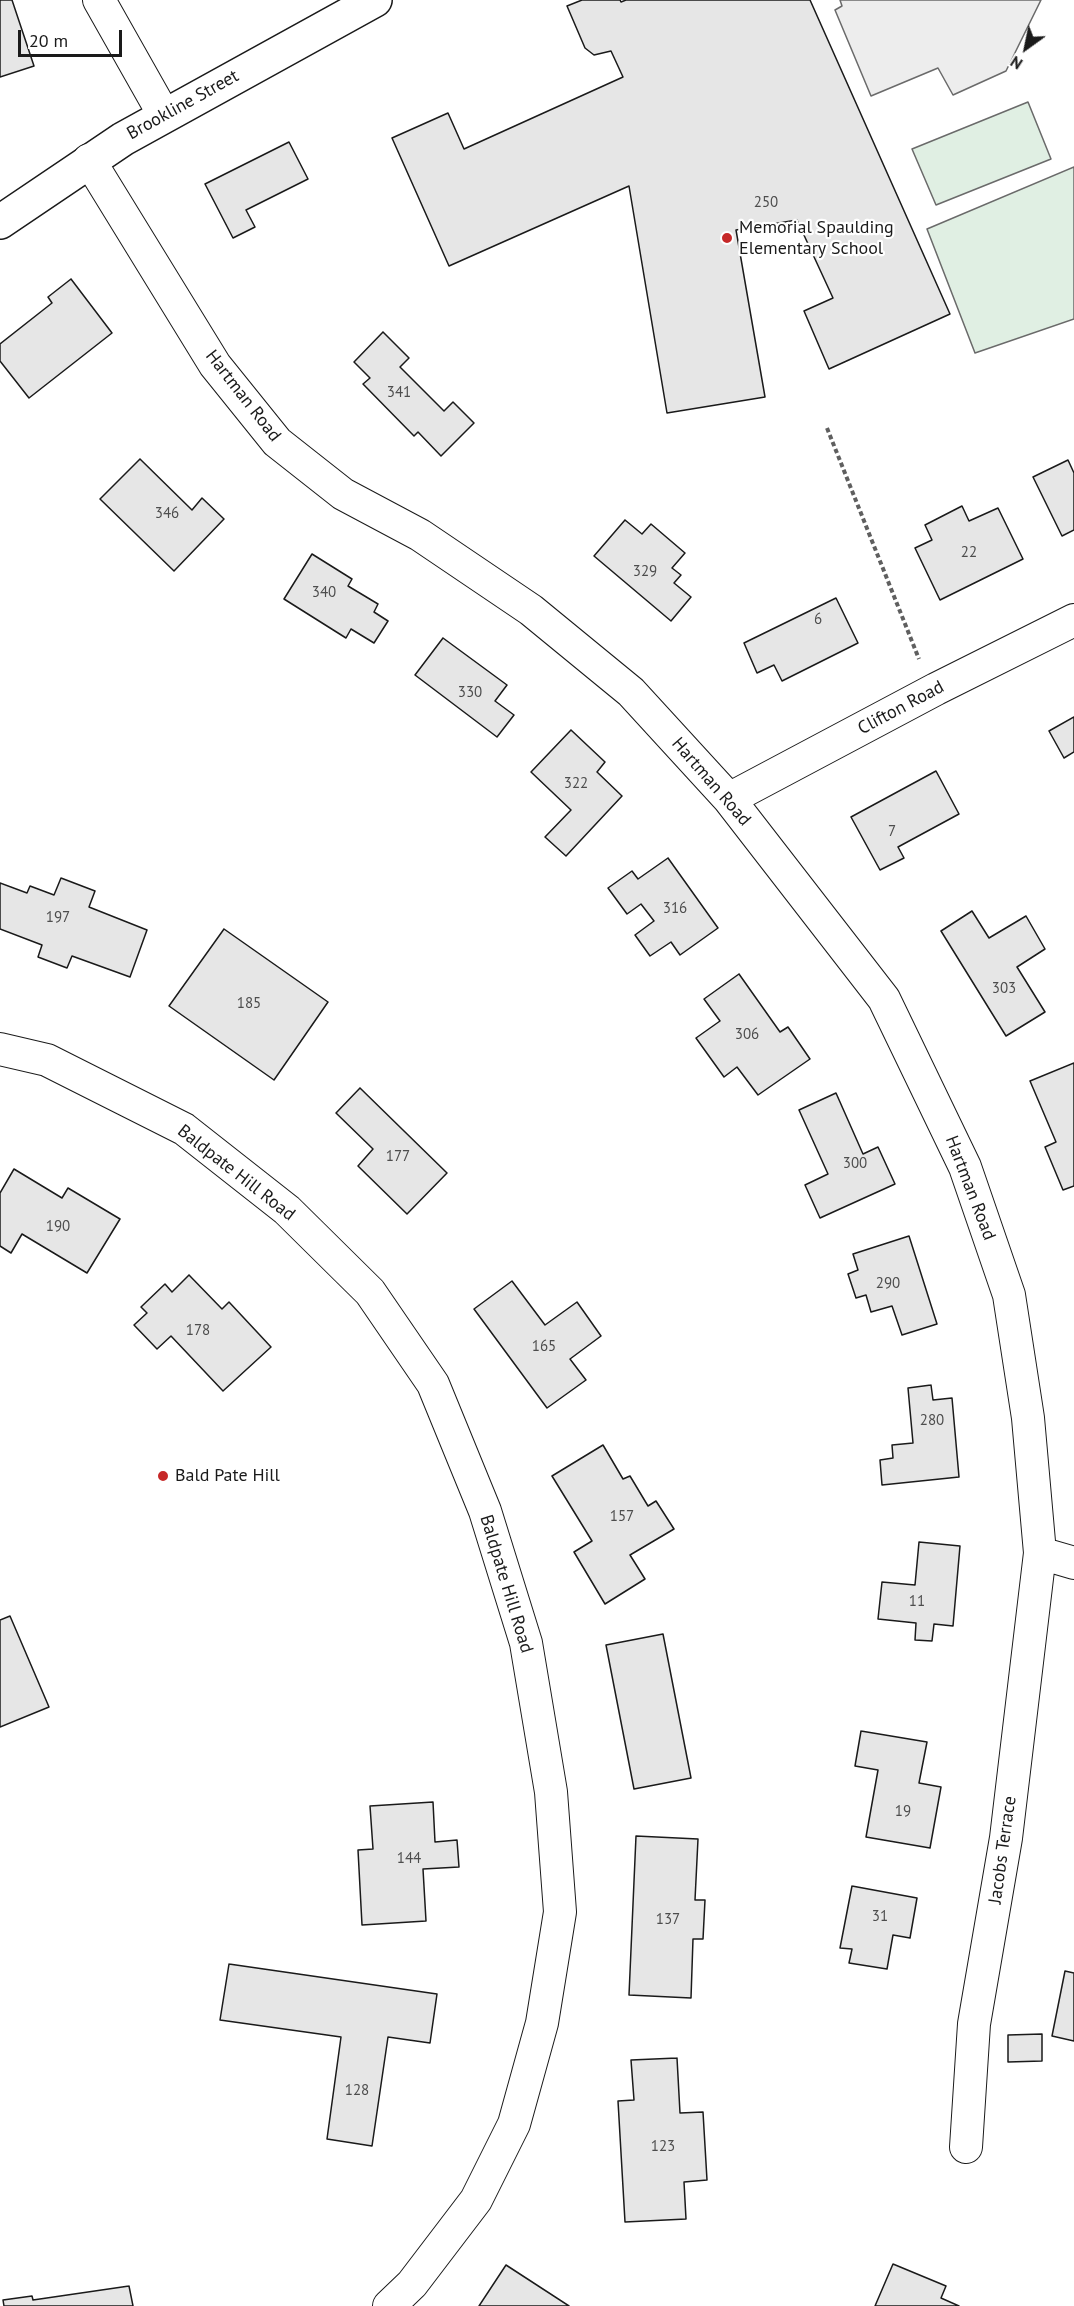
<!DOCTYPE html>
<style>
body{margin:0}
#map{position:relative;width:1074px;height:2306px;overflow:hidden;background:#fff;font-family:"PT Sans",sans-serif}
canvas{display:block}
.north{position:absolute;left:996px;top:18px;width:60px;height:60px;-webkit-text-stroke:4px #fff;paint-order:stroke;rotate:213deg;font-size:16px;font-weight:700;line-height:24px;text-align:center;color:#1a1a1a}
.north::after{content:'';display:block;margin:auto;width:21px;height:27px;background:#1a1a1a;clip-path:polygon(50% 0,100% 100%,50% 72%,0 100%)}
.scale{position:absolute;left:18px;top:30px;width:104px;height:27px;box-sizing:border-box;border:3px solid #1a1a1a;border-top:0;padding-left:8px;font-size:18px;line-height:21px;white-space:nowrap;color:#1a1a1a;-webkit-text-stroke:4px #fff;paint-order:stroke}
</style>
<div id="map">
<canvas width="1074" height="2306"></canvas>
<div class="north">N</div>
<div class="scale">20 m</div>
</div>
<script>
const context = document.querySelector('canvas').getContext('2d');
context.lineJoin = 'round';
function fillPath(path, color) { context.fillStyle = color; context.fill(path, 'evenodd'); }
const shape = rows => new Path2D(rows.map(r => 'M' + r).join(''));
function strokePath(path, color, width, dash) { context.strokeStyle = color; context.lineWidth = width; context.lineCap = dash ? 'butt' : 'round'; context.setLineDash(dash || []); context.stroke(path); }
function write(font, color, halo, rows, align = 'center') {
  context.font = font + ' "PT Sans",sans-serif'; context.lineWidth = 4.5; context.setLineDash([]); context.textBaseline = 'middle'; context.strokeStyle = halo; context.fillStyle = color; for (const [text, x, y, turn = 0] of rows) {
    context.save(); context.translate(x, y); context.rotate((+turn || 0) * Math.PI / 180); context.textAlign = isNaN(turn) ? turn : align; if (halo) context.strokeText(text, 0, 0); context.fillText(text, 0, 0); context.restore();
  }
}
const green = shape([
 [1028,102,1051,159,936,205,912,149,1028,102],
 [1074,167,1074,319,975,353,927,229,1074,167]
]);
fillPath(green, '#e0efe3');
strokePath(green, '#6a6a6a', 1.5);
const parking = shape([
 [840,0,1041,0,1006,71,953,95,938,68,871,96,835,10,842,6,840,0]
]);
fillPath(parking, '#ededed');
strokePath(parking, '#6a6a6a', 1.5);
const building = shape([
 [0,0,12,0,34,66,0,77,0,0],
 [582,0,620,0,621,2,626,0,810,0,950,314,829,369,804,311,833,298,797,220,736,230,765,397,667,413,629,186,449,266,392,138,448,113,464,149,623,77,611,51,594,55,585,48,567,6,582,0],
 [289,142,308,179,246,210,255,227,233,238,205,184,289,142],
 [71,279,112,333,29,398,0,361,0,344,52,303,48,297,71,279],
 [383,332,409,358,400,367,444,411,453,402,474,423,441,456,418,432,414,436,363,384,370,378,354,362,383,332],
 [140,459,192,510,202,498,224,519,174,571,100,499,140,459],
 [1068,460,1074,473,1074,530,1062,536,1033,477,1068,460],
 [962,506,969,521,998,508,1023,559,940,600,915,548,932,540,925,525,962,506],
 [625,520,642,534,651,524,685,553,672,568,681,575,674,583,691,597,671,621,594,556,625,520],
 [312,554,352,579,348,586,378,604,374,612,388,621,374,643,351,629,346,638,284,599,312,554],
 [836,598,858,643,782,681,774,665,757,673,744,643,836,598],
 [443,638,507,685,495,701,514,715,497,737,415,675,443,638],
 [1074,717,1074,752,1064,758,1049,731,1074,717],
 [571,730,605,762,597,772,622,796,566,856,545,837,571,810,531,772,571,730],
 [936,771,959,814,898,847,904,858,880,870,851,817,936,771],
 [668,858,718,928,680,955,671,942,650,956,635,935,654,921,641,904,627,914,608,888,632,871,638,879,668,858],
 [61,878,95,891,89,907,147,930,130,977,72,956,67,968,38,957,42,945,0,929,0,883,27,893,30,886,54,895,61,878],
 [972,911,989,938,1026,916,1045,949,1017,967,1045,1012,1006,1036,941,931,972,911],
 [224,929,328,1002,274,1080,169,1006,224,929],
 [739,974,780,1032,788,1027,810,1059,758,1095,737,1067,724,1077,696,1038,720,1021,704,999,739,974],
 [1074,1063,1074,1186,1063,1190,1045,1147,1056,1142,1030,1081,1074,1063],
 [360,1088,447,1173,407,1214,358,1166,373,1149,336,1113,360,1088],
 [836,1093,863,1154,878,1147,895,1184,820,1218,805,1185,828,1174,799,1110,836,1093],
 [14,1169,62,1198,68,1188,120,1219,87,1273,22,1234,11,1253,0,1246,0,1193,14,1169],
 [909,1236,937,1324,902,1335,892,1306,871,1312,866,1295,856,1298,848,1274,858,1270,853,1254,909,1236],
 [189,1275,222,1309,229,1302,271,1347,223,1391,171,1336,157,1349,134,1325,147,1313,141,1307,165,1284,172,1292,189,1275],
 [512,1281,545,1325,577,1302,601,1336,570,1359,586,1380,547,1408,474,1309,512,1281],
 [931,1385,933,1400,952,1398,959,1477,882,1485,880,1460,893,1458,892,1445,913,1443,908,1388,931,1385],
 [603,1445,623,1479,630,1476,648,1506,656,1501,674,1529,630,1555,645,1579,605,1604,574,1552,592,1541,552,1476,603,1445],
 [919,1542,960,1546,953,1626,934,1624,932,1641,915,1640,916,1623,878,1619,882,1582,915,1585,919,1542],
 [10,1616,49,1707,0,1727,0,1620,10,1616],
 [663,1634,691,1778,634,1789,606,1645,663,1634],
 [861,1731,927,1742,919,1783,941,1787,930,1848,866,1837,878,1770,855,1766,861,1731],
 [433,1802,435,1842,457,1840,459,1867,423,1869,426,1921,362,1925,358,1850,373,1849,370,1806,433,1802],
 [636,1836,698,1839,695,1900,705,1900,703,1939,693,1939,691,1998,629,1995,636,1836],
 [852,1886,917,1898,910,1938,893,1935,887,1969,849,1963,852,1949,840,1948,852,1886],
 [229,1964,437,1994,430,2043,388,2037,372,2146,327,2139,341,2037,220,2020,229,1964],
 [1065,1971,1074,1973,1074,2041,1052,2036,1065,1971],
 [1042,2034,1042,2061,1008,2062,1008,2035,1042,2034],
 [677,2058,680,2113,703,2112,707,2180,684,2182,686,2219,625,2222,618,2101,634,2100,631,2060,677,2058],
 [893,2264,946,2286,941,2298,959,2306,875,2306,893,2264],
 [506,2265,569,2306,479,2306,506,2265],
 [129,2286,133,2306,4,2306,3,2300,32,2296,33,2300,129,2286]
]);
fillPath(building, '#e6e6e6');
strokePath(building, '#1a1a1a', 1.5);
const street = shape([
 [99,0,164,115],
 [89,160,215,365,277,442,343,494,420,535,531,610,631,692,729,799,884,999,965,1167,1009,1295,1028,1418,1040,1553,1074,1563],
 [729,799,936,689,1074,620],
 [0,1049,47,1060,184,1129,287,1210,370,1292,433,1384,485,1511,526,1643,551,1792,560,1912,542,2023,514,2124,476,2200,412,2284,389,2306],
 [966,2147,974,2024,1006,1838,1040,1553]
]);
const secondary = shape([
 [0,222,123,139,375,0]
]);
strokePath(street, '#1a1a1a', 34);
strokePath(secondary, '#1a1a1a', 36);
strokePath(shape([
 [827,428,919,659]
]), '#5f5f5f', 4, [4.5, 3]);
strokePath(street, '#fff', 32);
strokePath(secondary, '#fff', 33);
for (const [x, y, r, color] of [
 [727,238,6,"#c62828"],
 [163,1476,6,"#c62828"]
]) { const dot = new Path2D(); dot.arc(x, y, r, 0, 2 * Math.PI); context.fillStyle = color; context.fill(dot); strokePath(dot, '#fff', 2); }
write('15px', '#4d4d4d', null, [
 ["250",766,203],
 ["341",399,393],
 ["346",167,514],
 ["22",969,553],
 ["329",645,572],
 ["340",324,593],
 ["6",818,620],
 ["330",470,693],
 ["322",576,784],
 ["7",892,832],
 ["316",675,909],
 ["197",58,918],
 ["303",1004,989],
 ["185",249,1004],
 ["306",747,1035],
 ["177",398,1157],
 ["300",855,1164],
 ["190",58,1227],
 ["290",888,1284],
 ["178",198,1331],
 ["165",544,1347],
 ["280",932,1421],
 ["157",622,1517],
 ["11",917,1602],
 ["19",903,1812],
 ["144",409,1859],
 ["31",880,1917],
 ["137",668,1920],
 ["128",357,2091],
 ["123",663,2147]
]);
write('18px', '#1a1a1a', '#fff', [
 ["Brookline Street",183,105,-29],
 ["Hartman Road",243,396,52],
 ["Clifton Road",901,708,-28],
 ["Hartman Road",711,782,49],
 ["Baldpate Hill Road",236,1173,38],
 ["Hartman Road",970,1188,69],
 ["Baldpate Hill Road",506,1584,73],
 ["Jacobs Terrace",1003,1850,-82]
]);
write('18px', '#1a1a1a', '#fff', [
 ["Memorial Spaulding",739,228],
 ["Elementary School",739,249],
 ["Bald Pate Hill",175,1476]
], 'left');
</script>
